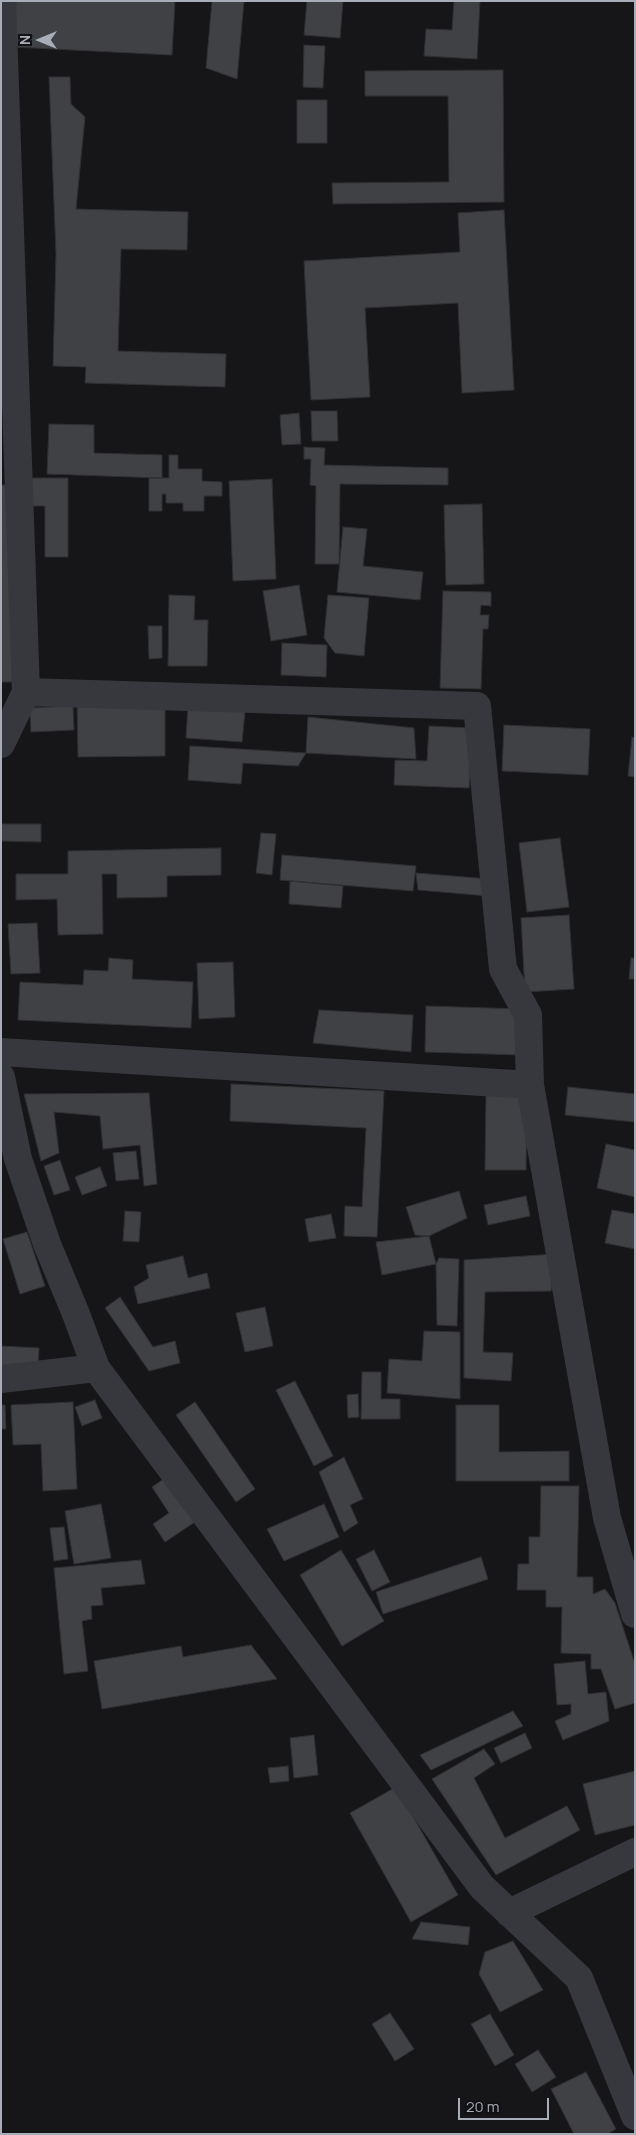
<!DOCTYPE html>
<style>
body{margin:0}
#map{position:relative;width:636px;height:2135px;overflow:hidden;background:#161618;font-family:Manrope,sans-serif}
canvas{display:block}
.frame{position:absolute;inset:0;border:2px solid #a8adb8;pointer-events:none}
.north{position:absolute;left:15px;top:15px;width:50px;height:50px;-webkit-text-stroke:4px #111113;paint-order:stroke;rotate:270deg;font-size:14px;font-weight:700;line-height:20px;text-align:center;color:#a8adb8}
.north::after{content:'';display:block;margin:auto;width:18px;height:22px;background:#a8adb8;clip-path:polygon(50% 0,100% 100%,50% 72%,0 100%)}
.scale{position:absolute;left:458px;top:2098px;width:91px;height:22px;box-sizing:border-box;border:2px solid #a8adb8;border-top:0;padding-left:6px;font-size:15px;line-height:18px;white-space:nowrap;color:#a8adb8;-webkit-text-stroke:4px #111113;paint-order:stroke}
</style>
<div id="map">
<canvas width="636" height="2135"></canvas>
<div class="frame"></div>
<div class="north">N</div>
<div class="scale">20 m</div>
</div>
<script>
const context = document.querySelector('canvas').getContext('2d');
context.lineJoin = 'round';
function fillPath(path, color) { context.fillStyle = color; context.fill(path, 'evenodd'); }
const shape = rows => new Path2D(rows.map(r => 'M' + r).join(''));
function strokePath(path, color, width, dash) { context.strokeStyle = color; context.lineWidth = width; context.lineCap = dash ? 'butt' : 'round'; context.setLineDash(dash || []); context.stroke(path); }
const building = shape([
 [16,1,175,1,172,55,13,47,16,1],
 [212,1,244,1,237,79,206,68,212,1],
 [307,1,343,1,340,38,304,35,307,1],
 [454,1,480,1,477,59,424,56,426,29,452,30,454,1],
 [304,45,325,46,323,88,303,87,304,45],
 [503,70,504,202,333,204,332,183,449,182,448,96,365,96,365,71,503,70],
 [49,77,70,77,71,104,85,117,76,209,188,212,187,250,121,249,118,351,226,354,225,387,85,383,86,367,53,366,56,254,49,77],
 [297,100,327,100,327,143,297,143,297,100],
 [504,210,514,390,462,393,458,303,365,308,370,397,311,400,304,261,460,252,458,213,504,210],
 [311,411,337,411,338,441,312,441,311,411],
 [299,413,301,444,282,445,280,415,299,413],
 [49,424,94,425,94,453,162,455,162,478,47,474,49,424],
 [304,447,325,448,324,465,448,468,448,485,340,484,339,564,315,564,316,486,310,485,311,459,304,459,304,447],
 [169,455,178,455,178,469,202,469,202,481,222,482,222,496,204,496,204,511,183,511,183,503,166,503,166,494,162,494,162,511,149,511,149,478,169,478,169,455],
 [24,478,68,478,68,557,45,557,45,506,25,506,24,478],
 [272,479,276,579,233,581,229,481,272,479],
 [1,485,11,485,14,682,1,682,1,485],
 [482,504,484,584,446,585,444,505,482,504],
 [343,527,367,529,363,566,423,572,420,600,337,592,343,527],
 [299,585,307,635,271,641,263,591,299,585],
 [443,591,491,592,491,606,481,605,480,615,489,615,488,629,483,629,481,689,440,688,443,591],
 [169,595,195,596,194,620,208,620,207,666,168,666,169,595],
 [328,595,369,598,364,656,335,653,324,638,328,595],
 [148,626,162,626,162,658,149,659,148,626],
 [282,643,327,645,326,677,281,675,282,643],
 [165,700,165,756,78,757,77,701,165,700],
 [73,706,74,730,31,732,30,708,73,706],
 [188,706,245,711,242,742,186,738,188,706],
 [308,717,414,728,416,759,306,753,308,717],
 [504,725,590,729,588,775,502,771,504,725],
 [429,726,472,728,469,788,394,785,395,760,427,761,429,726],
 [632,737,635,738,635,777,628,776,632,737],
 [190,746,306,753,298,766,243,763,241,784,188,780,190,746],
 [1,824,41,824,41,842,1,841,1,824],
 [261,833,276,834,272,875,256,873,261,833],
 [560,838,569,907,527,912,519,843,560,838],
 [221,848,221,875,167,876,167,897,117,898,117,874,102,874,103,934,58,935,57,899,16,900,16,874,68,874,68,851,221,848],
 [282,855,416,866,413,891,280,880,282,855],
 [416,873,489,879,488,896,418,890,416,873],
 [290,881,343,886,341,908,289,904,290,881],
 [569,915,574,989,525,992,521,918,569,915],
 [37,923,40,973,11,974,8,924,37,923],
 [109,958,133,960,132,979,193,982,191,1028,18,1020,20,982,83,985,84,970,108,971,109,958],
 [631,958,635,958,635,979,629,979,631,958],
 [233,962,235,1017,199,1019,197,963,233,962],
 [426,1006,522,1009,520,1055,425,1052,426,1006],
 [319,1010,413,1015,411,1052,313,1043,319,1010],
 [231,1084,384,1091,377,1237,344,1236,345,1206,362,1207,366,1128,230,1121,231,1084],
 [568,1087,635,1094,635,1122,565,1115,568,1087],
 [149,1093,157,1184,144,1186,140,1145,103,1149,100,1116,54,1112,59,1153,41,1161,24,1094,149,1093],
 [486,1095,527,1095,526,1170,485,1170,486,1095],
 [606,1144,635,1150,635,1197,597,1188,606,1144],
 [136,1151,139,1179,116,1181,113,1153,136,1151],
 [60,1160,70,1190,54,1195,44,1166,60,1160],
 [100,1167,107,1186,82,1195,75,1177,100,1167],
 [459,1191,467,1218,429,1236,415,1235,406,1207,459,1191],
 [526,1196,530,1216,488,1225,484,1205,526,1196],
 [612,1210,635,1214,635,1249,605,1243,612,1210],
 [125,1211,141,1212,139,1242,123,1241,125,1211],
 [331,1214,336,1238,309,1242,305,1219,331,1214],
 [27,1232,45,1286,20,1294,3,1239,27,1232],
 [429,1236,436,1264,382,1275,376,1242,429,1236],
 [556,1254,551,1291,485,1292,483,1352,513,1353,511,1381,464,1378,464,1260,556,1254],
 [183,1256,188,1278,207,1273,210,1288,138,1304,134,1287,149,1278,146,1265,183,1256],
 [439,1258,459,1259,457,1326,437,1325,436,1264,439,1258],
 [120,1297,153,1347,175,1341,180,1363,149,1371,105,1308,120,1297],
 [265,1307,273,1346,245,1352,236,1313,265,1307],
 [424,1331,460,1332,460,1399,387,1393,389,1359,422,1361,424,1331],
 [1,1346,39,1348,38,1369,1,1367,1,1346],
 [362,1372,381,1372,381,1399,400,1399,400,1419,361,1419,362,1372],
 [295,1381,333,1456,314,1466,276,1390,295,1381],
 [358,1394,359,1417,348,1418,347,1395,358,1394],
 [95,1400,102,1418,82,1426,75,1407,95,1400],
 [73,1402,77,1489,43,1491,41,1444,13,1445,11,1405,73,1402],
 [195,1402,255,1489,236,1502,176,1415,195,1402],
 [1,1405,5,1405,6,1429,1,1429,1,1405],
 [456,1405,499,1405,499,1452,569,1451,569,1481,456,1481,456,1405],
 [344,1457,363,1499,350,1505,358,1523,344,1532,319,1472,344,1457],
 [168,1476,198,1520,165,1542,153,1524,169,1513,152,1487,168,1476],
 [541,1486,579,1486,577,1577,593,1577,593,1594,605,1589,615,1603,635,1664,635,1703,615,1709,601,1669,591,1669,591,1654,561,1653,562,1607,546,1607,546,1590,517,1590,518,1564,529,1564,529,1537,540,1537,541,1486],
 [101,1504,111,1558,74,1564,65,1511,101,1504],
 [324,1504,339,1537,284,1561,267,1529,324,1504],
 [64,1527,68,1559,54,1561,50,1528,64,1527],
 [341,1550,384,1621,342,1646,300,1575,341,1550],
 [374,1550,390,1582,372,1591,356,1559,374,1550],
 [481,1557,488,1579,383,1614,376,1592,481,1557],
 [141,1560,145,1584,101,1588,103,1605,91,1606,92,1619,82,1621,88,1671,64,1674,54,1568,141,1560],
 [251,1645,277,1679,102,1709,94,1661,181,1646,183,1657,251,1645],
 [585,1661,588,1694,606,1692,609,1721,563,1740,555,1721,571,1714,571,1704,557,1705,554,1664,585,1661],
 [513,1711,523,1726,431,1770,420,1755,513,1711],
 [525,1733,532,1748,501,1763,494,1748,525,1733],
 [314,1735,318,1775,294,1778,290,1738,314,1735],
 [484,1749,495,1764,474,1778,505,1838,567,1806,580,1830,496,1875,432,1779,484,1749],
 [288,1766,289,1781,270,1783,268,1768,288,1766],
 [635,1771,635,1825,595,1835,583,1784,635,1771],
 [396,1787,458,1895,411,1922,350,1813,396,1787],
 [421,1922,470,1927,468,1945,412,1939,421,1922],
 [513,1941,543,1990,500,2012,479,1974,485,1952,513,1941],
 [390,2013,414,2049,395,2061,372,2024,390,2013],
 [490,2014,514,2055,495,2066,471,2024,490,2014],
 [538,2050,556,2077,532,2092,515,2064,538,2050],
 [586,2072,616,2129,607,2134,574,2134,551,2089,586,2072]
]);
fillPath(building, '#404145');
strokePath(building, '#303034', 1);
strokePath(shape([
 [26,692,477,706,503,969,528,1015,530,1085,607,1518,635,1614],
 [1,744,26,692,2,1],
 [1,1052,530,1085],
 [1,1077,18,1159,47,1244,76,1314,96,1368,482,1887,579,1978,635,2116],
 [1,1379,96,1368],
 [509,1913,635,1852]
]), '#37383d', 28);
</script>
